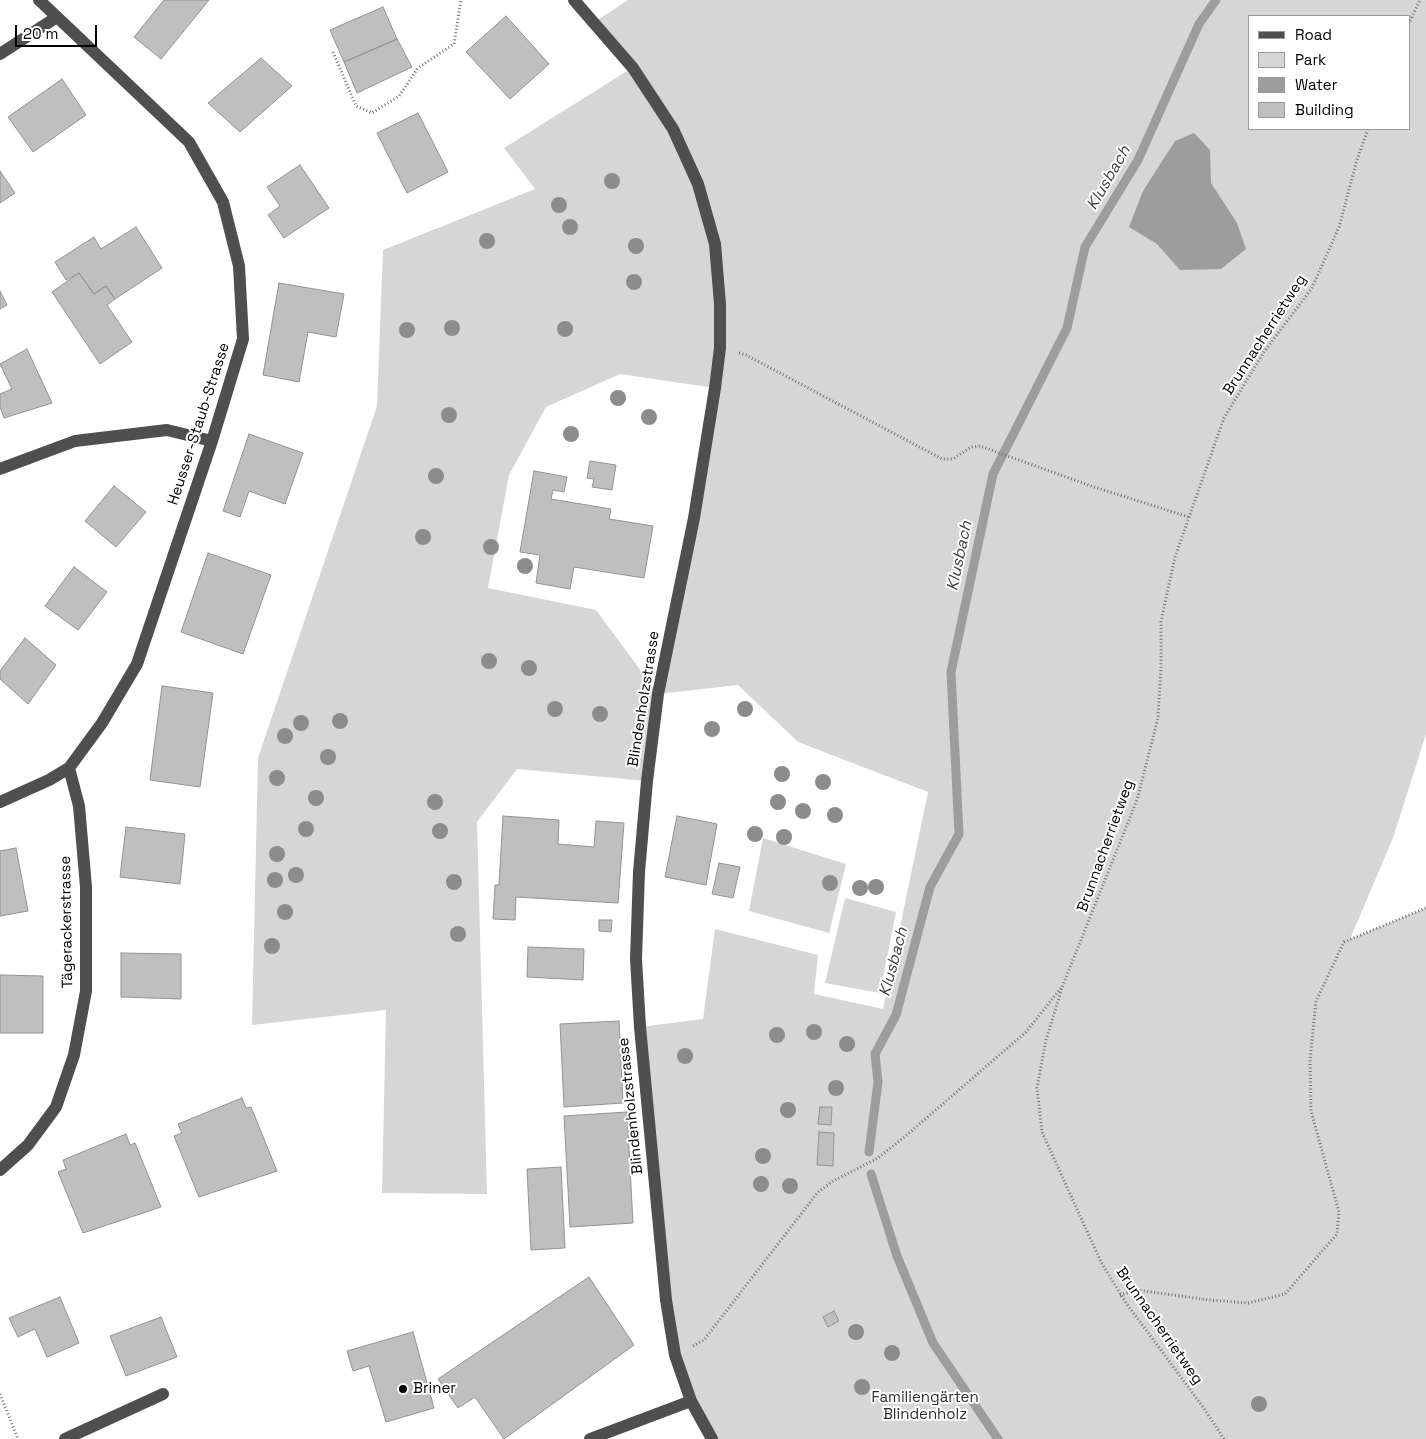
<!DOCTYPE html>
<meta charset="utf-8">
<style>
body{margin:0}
#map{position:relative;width:1426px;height:1439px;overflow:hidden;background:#fff;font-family:"Space Grotesk",sans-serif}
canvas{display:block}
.legend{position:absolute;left:1248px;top:15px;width:162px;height:115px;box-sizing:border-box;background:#fff;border:1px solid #999;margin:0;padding:6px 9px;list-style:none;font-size:15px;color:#000}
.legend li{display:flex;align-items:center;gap:10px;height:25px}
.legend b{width:25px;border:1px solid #999}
.scale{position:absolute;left:15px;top:25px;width:82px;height:22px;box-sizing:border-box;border:2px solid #000;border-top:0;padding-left:6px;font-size:15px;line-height:18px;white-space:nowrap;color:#000;-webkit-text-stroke:4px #fff;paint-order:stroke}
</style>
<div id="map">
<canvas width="1426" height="1439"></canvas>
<ul class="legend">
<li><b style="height:6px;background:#4f4f4f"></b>Road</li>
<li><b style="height:14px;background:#d6d6d6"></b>Park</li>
<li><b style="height:14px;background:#9d9d9d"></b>Water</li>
<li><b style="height:14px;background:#bfbfbf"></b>Building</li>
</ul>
<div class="scale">20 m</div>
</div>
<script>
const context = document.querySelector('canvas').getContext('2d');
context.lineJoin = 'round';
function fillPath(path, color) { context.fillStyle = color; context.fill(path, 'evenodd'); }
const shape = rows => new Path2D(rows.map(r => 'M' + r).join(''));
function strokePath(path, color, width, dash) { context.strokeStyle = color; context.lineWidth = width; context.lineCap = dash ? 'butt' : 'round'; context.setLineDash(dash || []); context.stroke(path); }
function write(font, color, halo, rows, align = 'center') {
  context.font = font + ' "Space Grotesk",sans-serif'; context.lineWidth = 4; context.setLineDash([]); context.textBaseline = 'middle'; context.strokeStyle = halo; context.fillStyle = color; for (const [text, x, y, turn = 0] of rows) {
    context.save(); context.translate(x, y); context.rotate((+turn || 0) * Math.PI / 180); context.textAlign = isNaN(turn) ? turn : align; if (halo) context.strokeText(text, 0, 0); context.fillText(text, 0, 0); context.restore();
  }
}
fillPath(shape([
 [628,0,1426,0,1426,734,1393,838,1350,939,1426,908,1426,1439,712,1439,675,1355,640,1027,703,1019,715,929,818,955,814,994,883,1009,928,792,798,742,738,685,658,694,647,781,517,769,477,822,487,1194,382,1193,386,1010,252,1025,258,758,377,406,383,250,535,189,504,148,632,68,593,23],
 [1250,16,1410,16,1410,129,1250,129],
 [620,374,715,388,658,694,596,610,488,588,509,475,546,407],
 [763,838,846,864,829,933,749,911],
 [845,898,896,912,880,993,825,983]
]), '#d6d6d6');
fillPath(shape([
 [1194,133,1210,150,1211,183,1237,223,1246,249,1221,269,1180,270,1157,244,1129,227,1143,191,1175,141]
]), '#9d9d9d');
strokePath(shape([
 [869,1152,878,1082,875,1054,896,1015,930,887,959,834,951,672,993,474,1067,328,1085,247,1138,160,1199,24,1216,0],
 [871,1174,897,1256,933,1343,998,1439]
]), '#9d9d9d', 9);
const building = shape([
 [164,0,209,0,161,59,134,37,164,0],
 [383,7,397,39,344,62,330,30,383,7],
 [506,16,549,64,510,99,466,52,506,16],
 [397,39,412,67,357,93,344,62,397,39],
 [261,58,292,86,240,132,208,103,261,58],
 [62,79,86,115,33,152,8,117,62,79],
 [418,113,448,172,407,193,377,133,418,113],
 [300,165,329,208,284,238,268,215,280,206,267,187,300,165],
 [0,171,15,193,0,203,0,171],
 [136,227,162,268,115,299,106,286,94,294,79,273,66,280,55,262,94,237,101,249,136,227],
 [79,273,94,294,106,286,115,299,107,305,132,342,100,364,52,292,79,273],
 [279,283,344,294,336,337,308,332,299,382,263,375,279,283],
 [0,291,7,305,0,309,0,291],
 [27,349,52,403,4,418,0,407,0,394,12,389,0,364,27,349],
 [249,434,303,453,285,504,249,491,240,517,223,511,249,434],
 [590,461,616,465,612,490,592,487,594,479,587,478,590,461],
 [534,471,567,477,564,492,553,490,551,499,611,509,609,519,653,526,644,578,574,567,570,589,536,583,540,555,520,552,534,471],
 [114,486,146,512,116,547,85,521,114,486],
 [208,553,271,575,243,654,181,632,208,553],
 [74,567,107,592,78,630,45,606,74,567],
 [25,638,56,665,28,704,0,679,0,671,25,638],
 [162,686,213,693,200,787,150,780,162,686],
 [503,816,559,820,558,844,594,847,596,821,624,823,618,903,516,897,515,920,493,919,495,885,499,885,503,816],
 [677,816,717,824,706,885,665,877,677,816],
 [126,827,185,834,180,884,120,877,126,827],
 [16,848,28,911,0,916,0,851,16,848],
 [719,863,740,867,733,898,712,894,719,863],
 [599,920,612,920,611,932,599,931,599,920],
 [528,947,584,949,583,980,527,977,528,947],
 [121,953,181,954,181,999,121,997,121,953],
 [0,975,43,976,43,1033,0,1033,0,975],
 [619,1021,623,1103,564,1107,560,1024,619,1021],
 [242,1098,246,1108,251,1107,277,1171,199,1197,174,1136,182,1133,178,1124,242,1098],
 [820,1107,832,1107,831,1125,818,1124,820,1107],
 [627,1112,633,1223,570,1227,564,1116,627,1112],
 [819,1132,834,1133,833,1166,817,1165,819,1132],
 [126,1134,130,1145,135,1143,161,1207,83,1233,58,1172,66,1169,63,1160,126,1134],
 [561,1167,565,1248,531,1250,527,1169,561,1167],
 [589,1277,634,1345,504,1439,475,1397,458,1408,438,1379,589,1277],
 [60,1297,79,1343,47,1357,35,1329,18,1337,9,1318,60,1297],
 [834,1311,839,1321,828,1327,823,1317,834,1311],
 [161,1317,177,1357,126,1376,110,1336,161,1317],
 [413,1332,434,1408,386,1422,369,1366,353,1371,347,1351,413,1332]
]);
fillPath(building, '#bfbfbf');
strokePath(building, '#939393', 1);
strokePath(shape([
 [1410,21,1420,0],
 [333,52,356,106,372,113,399,96,418,68,454,44,461,0],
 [739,353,746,355,942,459,953,459,971,447,980,446,1094,487,1189,517],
 [1120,1295,1137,1290,1209,1300,1248,1303,1285,1294,1337,1234,1339,1212,1311,1111,1310,1060,1316,1001,1344,942,1426,908],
 [693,1346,704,1340,818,1192,833,1181,878,1158,908,1134,1026,1032,1061,988],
 [0,1394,18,1439],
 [1224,1439,1203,1407,1126,1303,1101,1262,1042,1132,1037,1088,1046,1040,1063,985,1137,800,1158,718,1161,667,1161,621,1175,557,1224,418,1264,352,1312,288,1339,227,1357,160,1368,129]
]), '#717171', 3, [1, 2.5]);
strokePath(shape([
 [574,0,633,68,673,129,698,184,715,244,720,304,720,348,715,388,694,518,658,694,647,781,639,872,636,959,640,1027,666,1300,675,1355,691,1401,712,1439],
 [0,54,57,17],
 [0,469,75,441,167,430,212,441],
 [0,802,49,780,69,768,102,723,137,664,212,441,243,339,239,266,223,202,189,142,39,0],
 [0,1170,28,1145,56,1107,74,1055,86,991,86,887,79,806,69,768],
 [65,1439,163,1394],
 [590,1439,691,1401]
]), '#4f4f4f', 12);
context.fillStyle = '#8c8c8c';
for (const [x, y] of [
 [612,181],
 [559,205],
 [570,227],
 [487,241],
 [636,246],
 [634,282],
 [452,328],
 [565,329],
 [407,330],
 [618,398],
 [449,415],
 [649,417],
 [571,434],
 [436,476],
 [423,537],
 [491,547],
 [525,566],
 [489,661],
 [529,668],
 [555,709],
 [745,709],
 [600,714],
 [340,721],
 [301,723],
 [712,729],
 [285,736],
 [328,757],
 [782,774],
 [277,778],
 [823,782],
 [316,798],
 [435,802],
 [778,802],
 [803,811],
 [835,815],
 [306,829],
 [440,831],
 [755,834],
 [784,837],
 [277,854],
 [296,875],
 [275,880],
 [454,882],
 [830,883],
 [876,887],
 [860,888],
 [285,912],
 [458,934],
 [272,946],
 [814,1032],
 [777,1035],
 [847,1044],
 [685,1056],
 [836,1088],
 [788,1110],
 [763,1156],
 [761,1184],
 [790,1186],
 [856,1332],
 [892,1353],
 [862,1387],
 [1259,1404]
]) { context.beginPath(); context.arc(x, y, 8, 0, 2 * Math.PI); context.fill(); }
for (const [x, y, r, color] of [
 [403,1389,5,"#000"]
]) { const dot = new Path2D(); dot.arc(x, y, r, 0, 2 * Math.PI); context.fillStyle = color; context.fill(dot); strokePath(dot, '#fff', 2); }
write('15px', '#000', '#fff', [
 ["Brunnacherrietweg",1265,335,-57],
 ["Heusser-Staub-Strasse",199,424,-72],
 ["Blindenholzstrasse",644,699,-81],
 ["Brunnacherrietweg",1106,846,-70],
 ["Tägerackerstrasse",67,922,-91],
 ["Blindenholzstrasse",631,1106,-96],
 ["Brunnacherrietweg",1159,1326,55]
]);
write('15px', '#000', '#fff', [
 ["Briner",413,1389]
], 'left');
write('15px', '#2d2d2d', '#fff', [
 ["Familiengärten",925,1398],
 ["Blindenholz",925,1415]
]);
write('italic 16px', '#3e3e3e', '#fff', [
 ["Klusbach",1109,178,-60],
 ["Klusbach",960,556,-78],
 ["Klusbach",894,962,-75]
]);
</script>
